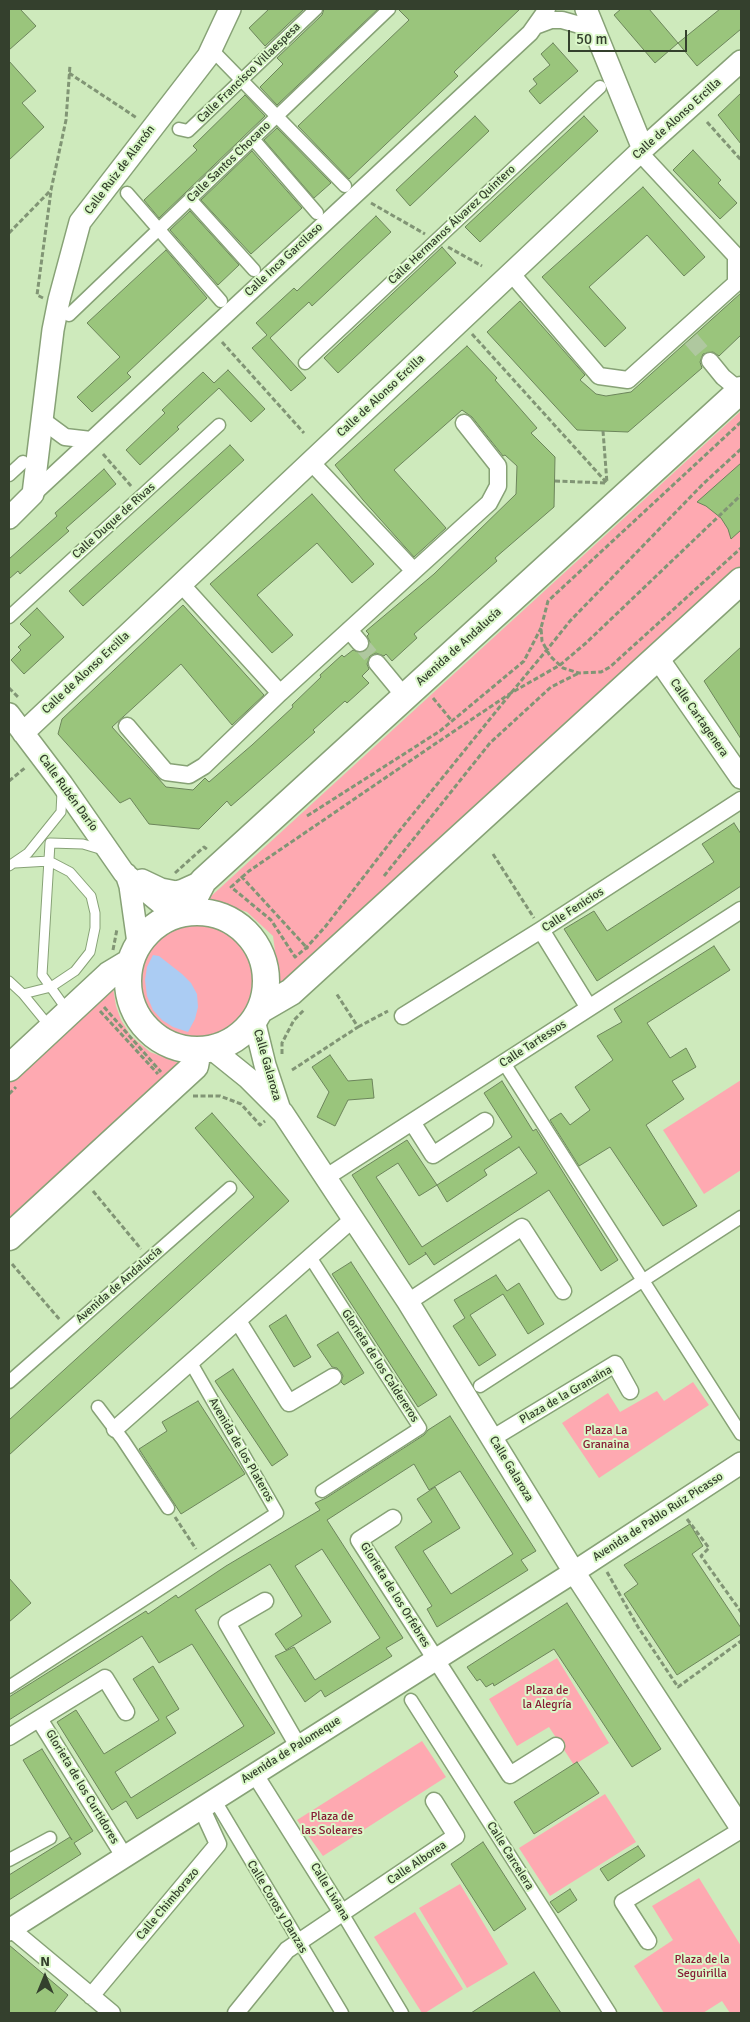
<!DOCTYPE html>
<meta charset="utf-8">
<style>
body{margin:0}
#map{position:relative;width:750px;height:2022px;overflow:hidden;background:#ceeabc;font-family:Signika,sans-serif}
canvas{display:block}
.frame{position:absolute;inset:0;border:10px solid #34402d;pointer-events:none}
.north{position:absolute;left:20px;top:1952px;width:50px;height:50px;-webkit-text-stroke:4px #dbf8c9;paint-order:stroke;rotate:0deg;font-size:14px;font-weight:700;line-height:20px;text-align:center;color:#34402d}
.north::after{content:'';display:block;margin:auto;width:18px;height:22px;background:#34402d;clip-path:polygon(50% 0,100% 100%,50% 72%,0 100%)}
.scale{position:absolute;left:568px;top:30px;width:119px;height:22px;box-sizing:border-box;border:2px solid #34402d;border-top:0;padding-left:6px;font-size:15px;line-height:18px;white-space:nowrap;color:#34402d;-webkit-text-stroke:4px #dbf8c9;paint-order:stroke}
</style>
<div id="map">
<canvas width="750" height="2022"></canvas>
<div class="frame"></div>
<div class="north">N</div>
<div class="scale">50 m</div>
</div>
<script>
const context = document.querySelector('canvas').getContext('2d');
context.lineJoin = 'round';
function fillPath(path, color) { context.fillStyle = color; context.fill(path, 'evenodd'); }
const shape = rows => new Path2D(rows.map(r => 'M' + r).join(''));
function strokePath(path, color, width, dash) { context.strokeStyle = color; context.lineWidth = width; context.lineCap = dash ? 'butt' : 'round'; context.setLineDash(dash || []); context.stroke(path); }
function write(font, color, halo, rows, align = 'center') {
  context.font = font + ' Signika,sans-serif'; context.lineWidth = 4; context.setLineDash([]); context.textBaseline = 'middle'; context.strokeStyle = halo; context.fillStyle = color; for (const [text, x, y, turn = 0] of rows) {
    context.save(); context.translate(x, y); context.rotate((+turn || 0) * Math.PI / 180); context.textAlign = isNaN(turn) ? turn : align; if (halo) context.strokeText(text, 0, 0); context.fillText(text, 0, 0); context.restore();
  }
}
fillPath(shape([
 [741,411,741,566,280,988,273,936,247,912,208,899],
 '140 981a56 56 0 1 1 112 0a56 56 0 1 1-112 0Z',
 [112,982,116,1006,121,1020,131,1036,150,1052,187,1066,9,1229,9,1082],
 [741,1080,741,1170,704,1194,663,1130],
 [693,1382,709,1405,599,1478,562,1423,608,1393,620,1412,657,1391,664,1401],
 [557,1658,609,1743,574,1765,549,1727,517,1746,489,1699],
 [422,1741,446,1777,323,1856,297,1820],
 [605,1794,636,1842,550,1896,519,1848],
 [699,1878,741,1946,741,2013,730,2013,722,2001,703,2013,664,2013,634,1966,673,1940,652,1906],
 [460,1884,508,1964,467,1988,419,1908],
 [415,1912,463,1989,425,2013,422,2013,374,1937]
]), '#fea9b1');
fillPath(shape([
 [153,955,159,956,182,974,191,983,197,994,198,1007,195,1019,188,1032,173,1027,162,1020,153,1010,147,996,145,980,147,967]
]), '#abccf3');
const building = shape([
 [9,9,20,9,36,26,9,50,9,9],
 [269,9,304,9,265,46,249,28,269,9],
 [324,9,378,9,277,105,260,87,283,64,277,58,322,15,324,9],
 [398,9,520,9,454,72,458,76,349,179,298,126,409,20,398,9],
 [621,9,649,9,678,43,655,63,614,15,621,9],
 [720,9,741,9,741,29,697,66,678,43,720,9],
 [553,43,578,71,540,104,529,91,537,84,533,79,550,65,541,54,553,43],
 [9,61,36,91,22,103,44,127,9,160,9,61],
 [741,93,741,144,718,115,741,93],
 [245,95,265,116,159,218,144,200,197,150,193,146,245,95],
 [475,116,489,131,410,206,396,190,475,116],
 [584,116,598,131,480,242,465,227,584,116],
 [277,128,331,183,314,198,264,140,277,128],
 [693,150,721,180,718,183,737,203,720,219,673,170,693,150],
 [252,151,302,208,251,254,201,200,252,151],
 [643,187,705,257,684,276,647,235,589,287,626,328,605,347,542,277,643,187],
 [190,211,239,265,218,285,170,230,190,211],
 [376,216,391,232,312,306,309,302,270,338,306,378,291,391,252,348,267,335,256,323,294,288,297,291,376,216],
 [442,247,456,263,338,373,324,358,442,247],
 [166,250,207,298,127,373,131,377,92,412,77,397,120,357,87,323,166,250],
 [741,293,741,335,719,356,713,352,703,354,700,362,702,368,628,432,577,430,487,332,520,301,585,375,580,380,596,394,606,396,631,392,741,293],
 [467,346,497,378,495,380,537,428,531,433,555,457,554,507,495,558,497,561,414,634,417,638,392,661,386,654,384,656,376,653,370,656,367,664,369,669,362,676,369,683,347,703,345,701,313,730,315,732,246,793,231,806,227,801,199,829,149,824,130,798,120,803,58,734,62,719,183,605,264,695,232,725,181,664,112,727,166,787,193,790,205,778,209,782,252,745,293,707,292,705,321,677,320,675,342,655,344,657,353,650,361,653,367,650,370,642,367,636,369,634,366,631,434,574,516,494,517,466,505,455,503,456,472,417,462,410,394,470,446,528,414,557,363,500,335,465,467,346],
 [228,370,265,409,251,422,219,388,177,427,179,429,140,465,126,450,165,413,162,410,203,372,214,383,228,370],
 [230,445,244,460,83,606,69,591,230,445],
 [741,463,741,530,731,539,728,529,721,518,706,506,697,502,741,463],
 [104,469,116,484,66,528,69,531,20,574,18,571,9,579,9,559,57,516,55,513,104,469],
 [312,494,374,564,352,583,317,543,257,595,293,635,272,653,210,584,312,494],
 [37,608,64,637,24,674,11,660,21,650,18,647,31,635,20,624,37,608],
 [741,647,741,739,704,681,741,647],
 [734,823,741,834,741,886,597,981,564,929,594,911,607,931,714,862,702,844,734,823],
 [714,946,730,970,647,1023,670,1058,686,1048,696,1067,672,1081,684,1099,646,1125,697,1206,663,1226,610,1147,579,1166,550,1120,561,1113,570,1125,590,1110,575,1087,613,1060,597,1036,622,1022,614,1009,714,946],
 [330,1055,348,1081,372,1079,374,1098,348,1100,335,1126,317,1117,329,1092,312,1067,330,1055],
 [502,1081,533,1131,536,1129,618,1260,601,1271,549,1190,434,1265,425,1252,426,1254,409,1265,352,1175,407,1140,437,1185,512,1137,484,1093,502,1081],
 [519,1147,537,1173,422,1247,376,1177,398,1163,419,1196,437,1185,447,1202,487,1175,484,1170,519,1147],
 [212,1113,289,1201,9,1455,9,1420,254,1197,195,1128,212,1113],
 [351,1262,437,1395,418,1407,332,1274,351,1262],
 [496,1275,507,1291,519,1283,544,1324,528,1334,503,1294,470,1315,496,1355,479,1366,453,1326,465,1318,454,1300,496,1275],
 [286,1315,311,1357,294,1367,269,1326,286,1315],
 [338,1332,364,1373,344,1385,341,1382,343,1376,341,1372,337,1368,332,1367,317,1345,338,1332],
 [233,1369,288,1455,272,1466,215,1381,233,1369],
 [198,1401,245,1474,181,1514,139,1449,167,1431,162,1422,198,1401],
 [450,1416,536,1551,521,1560,528,1570,437,1627,427,1609,432,1606,395,1547,432,1522,417,1499,435,1487,460,1528,423,1551,451,1594,513,1554,460,1471,429,1490,414,1464,327,1520,403,1638,386,1648,392,1656,325,1697,321,1690,305,1702,275,1656,294,1647,315,1680,380,1638,322,1549,295,1566,331,1622,286,1650,275,1634,302,1616,270,1564,195,1610,275,1733,137,1819,126,1801,112,1810,57,1722,76,1710,104,1754,159,1720,133,1679,153,1666,179,1709,166,1717,176,1733,115,1772,131,1798,244,1726,192,1644,159,1663,142,1636,9,1720,9,1697,146,1611,148,1614,176,1595,178,1598,226,1566,320,1510,315,1503,326,1498,424,1435,428,1430,450,1416],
 [690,1524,703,1546,692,1554,741,1628,741,1634,677,1675,624,1594,638,1584,624,1565,690,1524],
 [9,1578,31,1603,9,1622,9,1578],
 [567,1603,661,1749,632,1767,554,1649,494,1686,493,1683,486,1687,480,1679,477,1681,467,1667,567,1603],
 [42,1749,93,1831,74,1843,81,1854,9,1900,9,1875,70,1837,72,1840,23,1760,42,1749],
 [577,1762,599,1793,534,1834,514,1802,577,1762],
 [483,1842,526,1909,494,1931,451,1864,483,1842],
 [638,1846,645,1856,608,1881,600,1869,638,1846],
 [570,1889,577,1900,558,1913,550,1902,570,1889],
 [9,1945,68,1995,54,2013,9,2013,9,1945],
 [534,1972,561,2013,471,2013,534,1972]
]);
fillPath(building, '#9ac57c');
strokePath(building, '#6c855b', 1);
strokePath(shape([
 [691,339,710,361],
 [360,643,377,663]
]), '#afc89f', 16, [16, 8]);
const service = shape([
 [15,863,49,861,70,872,91,896,95,913,95,928,90,952,75,971,51,987,23,994],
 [9,866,28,853,61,812,62,792],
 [9,981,23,994,50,1027],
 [67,1010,42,975,50,843,83,844,103,850]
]);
const pedestrian = shape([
 [217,55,345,186],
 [179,129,188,131,316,9],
 [253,139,317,213],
 [127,193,221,301],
 [190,199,254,270],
 [69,315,389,9],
 [305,363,600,87],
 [9,475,23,462],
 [9,617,219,425],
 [504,1063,741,1434],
 [310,1257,420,1428,322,1491],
 [9,1382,230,1188],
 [480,1386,741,1217],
 [98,1407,123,1440,168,1508],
 [9,1687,277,1513,191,1363],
 [411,1700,610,2013],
 [214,1799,342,2013],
 [9,1860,50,1838],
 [342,1913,402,2013]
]);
const minor = shape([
 [535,26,551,20,562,20,594,29],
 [511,273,599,376,628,380,736,283,736,256,639,152],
 [710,361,723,377,740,391],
 [42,420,65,437,91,440],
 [33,494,530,33,547,9],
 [414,571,489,503,498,486,498,466,464,423],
 [181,584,280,693,414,571,311,462],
 [349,630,360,643],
 [377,663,405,697],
 [127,726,166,772,189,775,204,766,280,693],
 [541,930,589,1008],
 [403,1016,541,930,741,800],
 [412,1122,433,1155,485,1121],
 [325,1178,741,910],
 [408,1302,522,1227,563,1291],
 [238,1321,289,1403,333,1377],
 [115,1429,353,1219],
 [493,1438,615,1364,630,1391],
 [393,1518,359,1540,510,1775,556,1746],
 [265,1601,227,1623,298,1746],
 [39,1719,124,1856],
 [9,1737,105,1678,126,1712],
 [254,1773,342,1913],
 [10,1928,112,2013],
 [648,1941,623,1902,741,1830],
 [91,1996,218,1844,201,1807],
 [236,2013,287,1950,456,1836,434,1801]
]);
const tertiary = shape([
 [586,9,643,149],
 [9,518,33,494,53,330,59,300,80,222,208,56,230,9],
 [657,657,741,778],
 [9,714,62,784,124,873,175,915],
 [23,733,643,149,741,61],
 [126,874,130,886,138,943],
 [142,880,161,889,176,892,183,890,203,881],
 [254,1020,265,1065,279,1107],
 [212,1049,248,1078,283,1113,408,1302,574,1572,741,1828],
 [9,1930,574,1572,741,1463]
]);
const primary = shape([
 '128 981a69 69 0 1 1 138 0a69 69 0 1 1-138 0Z',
 [187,912,203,881,741,390],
 [260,1010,291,992,741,581],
 [9,1068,109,975,129,963],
 [9,1237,195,1066,198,1050]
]);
strokePath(service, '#87a276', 11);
strokePath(pedestrian, '#87a276', 15);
strokePath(minor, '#87a276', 19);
strokePath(tertiary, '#87a276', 24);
strokePath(primary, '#87a276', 29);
strokePath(shape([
 [69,73,137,118],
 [707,122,741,160],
 [371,203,425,234],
 [9,233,51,190,66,120,70,65],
 [448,247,482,266],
 [43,298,37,295,51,191],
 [472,334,607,483],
 [222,342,304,433],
 [741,422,548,601,541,628,542,641,550,656,563,668,579,673,601,672,610,667,741,548],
 [603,431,607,483],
 [741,449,703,484,570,621,550,646,511,693,392,840,325,927,306,948,295,957,271,920,231,887,249,871,429,748,511,693,560,665,586,643,741,495],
 [103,454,132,487],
 [555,481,606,483],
 [9,688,18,697],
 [433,698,452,721],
 [9,781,26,767],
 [307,816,440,731,524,661,541,628],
 [493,854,534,918],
 [175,873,204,847,208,850],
 [241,876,308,949],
 [384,876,490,743,551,687,579,673],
 [113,950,117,929],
 [104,1007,161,1072],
 [100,1011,158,1074],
 [358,1027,388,1011],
 [282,1054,282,1043,294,1020,304,1010],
 [292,1070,358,1027,336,993],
 [9,1094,16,1087],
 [193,1096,220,1096,241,1104,260,1125,265,1121],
 [93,1191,141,1249],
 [12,1264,60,1320],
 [175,1517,196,1549],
 [687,1519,709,1548,701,1556,741,1612],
 [607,1572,638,1627,678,1687,741,1641]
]), '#819575', 3, [5, 2.5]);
strokePath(service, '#fff', 9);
strokePath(pedestrian, '#fff', 12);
strokePath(minor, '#fff', 16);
strokePath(tertiary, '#fff', 21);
strokePath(primary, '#fff', 26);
write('12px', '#34402d', '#dbf8c9', [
 ["Calle Francisco Villaespesa",249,73,-44],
 ["Calle de Alonso Ercilla",677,119,-42],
 ["Calle Santos Chocano",229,162,-44],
 ["Calle Ruiz de Alarcón",120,170,-53],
 ["Calle Hermanos Álvarez Quintero",452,225,-43],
 ["Calle Inca Garcilaso",284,260,-43],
 ["Calle de Alonso Ercilla",381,396,-43],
 ["Calle Duque de Rivas",114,521,-42],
 ["Avenida de Andalucía",459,647,-42],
 ["Calle de Alonso Ercilla",86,673,-43],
 ["Calle Cartagenera",699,718,55],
 ["Calle Rubén Darío",68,793,54],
 ["Calle Fenicios",573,910,-33],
 ["Calle Tartessos",533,1044,-33],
 ["Calle Galaroza",267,1065,74],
 ["Avenida de Andalucía",119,1285,-41],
 ["Glorieta de los Caldereros",380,1366,57],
 ["Plaza de la Granaína",566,1395,-30],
 ["Avenida de los Plateros",241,1450,60],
 ["Calle Galaroza",511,1469,59],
 ["Avenida de Pablo Ruiz Picasso",658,1517,-33],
 ["Glorieta de los Orfebres",395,1595,58],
 ["Avenida de Palomeque",291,1750,-32],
 ["Glorieta de los Curtidores",82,1787,59],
 ["Calle Carcelera",510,1856,58],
 ["Calle Alborea",417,1863,-34],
 ["Calle Liviana",330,1892,59],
 ["Calle Chimborazo",168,1904,-50],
 ["Calle Coros y Danzas",277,1907,59]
]);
write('12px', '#871d35', '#dbf8c9', [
 ["Plaza La",606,1431],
 ["Granaina",606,1445],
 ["Plaza de",547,1691],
 ["la Alegría",547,1705],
 ["Plaza de",332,1817],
 ["las Soleares",332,1831],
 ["Plaza de la",702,1960],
 ["Seguirilla",702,1974]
]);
</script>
